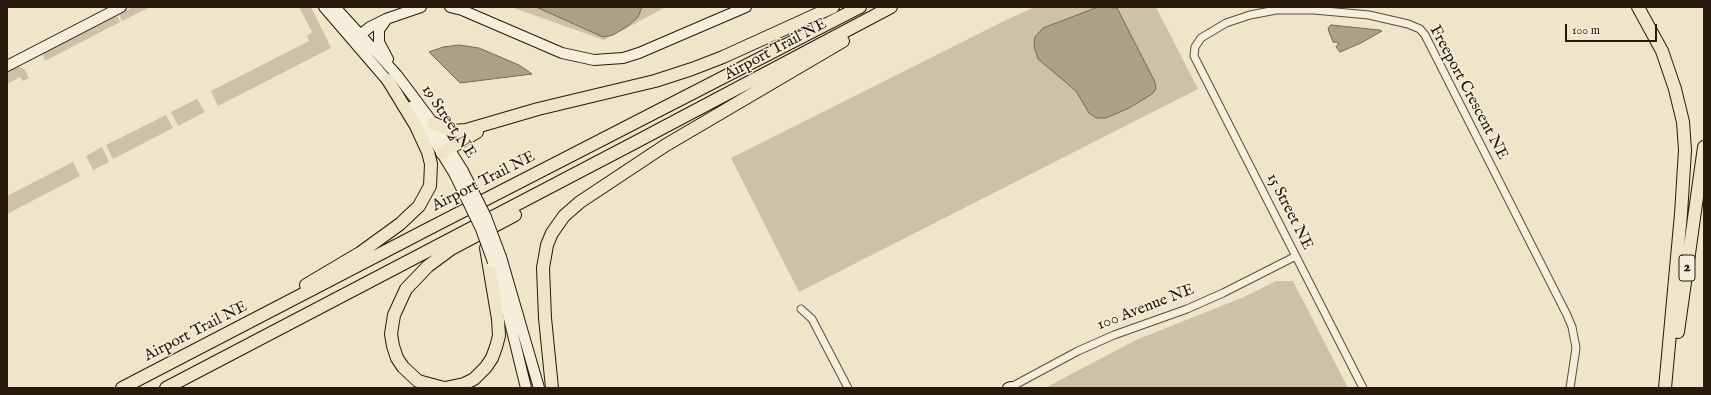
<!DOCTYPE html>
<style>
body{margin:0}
#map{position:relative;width:1711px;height:395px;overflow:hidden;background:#efe5c8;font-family:"IM FELL English",serif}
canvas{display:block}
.frame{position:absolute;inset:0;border:8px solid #28190b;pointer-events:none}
.scale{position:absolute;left:1565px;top:24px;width:92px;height:18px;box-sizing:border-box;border:2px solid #28190b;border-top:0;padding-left:5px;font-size:12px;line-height:14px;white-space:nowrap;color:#28190b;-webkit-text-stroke:3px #f5eedb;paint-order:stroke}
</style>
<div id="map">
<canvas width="1711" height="395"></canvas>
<div class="frame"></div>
<div class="scale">100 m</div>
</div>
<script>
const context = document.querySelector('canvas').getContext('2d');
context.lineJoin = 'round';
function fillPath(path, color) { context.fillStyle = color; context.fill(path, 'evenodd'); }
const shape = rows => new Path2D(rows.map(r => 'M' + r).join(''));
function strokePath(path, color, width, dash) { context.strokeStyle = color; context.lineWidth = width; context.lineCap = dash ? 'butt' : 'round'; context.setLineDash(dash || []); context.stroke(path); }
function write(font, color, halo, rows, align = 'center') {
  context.font = font + ' "IM FELL English",serif'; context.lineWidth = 3; context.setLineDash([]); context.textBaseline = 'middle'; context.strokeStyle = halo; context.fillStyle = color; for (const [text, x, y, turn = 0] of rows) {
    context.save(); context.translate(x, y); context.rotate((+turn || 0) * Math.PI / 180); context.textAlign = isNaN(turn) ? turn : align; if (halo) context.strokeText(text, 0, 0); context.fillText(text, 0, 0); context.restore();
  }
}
fillPath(shape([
 [133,7,148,8,122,21,119,14],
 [299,7,311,7,331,48,218,106,211,91,309,41,307,36,312,32],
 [511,7,666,7,604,40],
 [1035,7,1156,7,1198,89,799,292,731,158,1006,20],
 [117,15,120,22,45,61,42,53],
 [18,66,25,70,29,78,23,81,20,77,7,84,7,71],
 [197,99,205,112,178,126,171,112],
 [166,115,173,128,113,159,106,145],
 [102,147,109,162,93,170,86,156],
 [73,162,80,176,7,214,7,196],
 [1276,281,1293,281,1348,388,1045,388,1136,340,1244,297]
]), '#cdc2a8');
const water = shape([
 [536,7,642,7,638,17,628,26,613,35,603,37,536,7],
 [1098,7,1117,8,1155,82,1156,89,1152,94,1129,108,1106,118,1096,118,1089,113,1076,91,1038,59,1034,46,1035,37,1043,28,1098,7],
 [1331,25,1379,30,1382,31,1361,43,1340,52,1336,47,1339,43,1333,42,1329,32,1328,28,1331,25],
 [459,45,479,48,519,65,532,74,460,83,429,52,443,47,459,45]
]);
fillPath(water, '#aba088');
strokePath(water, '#776a56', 1);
const street = shape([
 [801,309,812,319,848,388],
 [1011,387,1078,351,1114,335,1187,309,1223,293,1296,256],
 [1363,388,1194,56,1195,47,1201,38,1226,23,1250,15,1276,10,1314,10,1369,15,1408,24,1420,29,1425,35,1567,315,1572,327,1576,348,1570,388]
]);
const secondary = shape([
 [324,7,392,86],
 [335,7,397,75,433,123,463,171],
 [450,7,462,10,562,53,594,60,623,58,639,53,746,7],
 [386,20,379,30,379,42,388,59],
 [355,39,370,27,386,19,421,7],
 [7,66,121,7],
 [410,107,430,134,455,175],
 [501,257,539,388],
 [493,262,507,310,526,388],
 [1008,388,1011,387,1011,388]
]);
const highway = shape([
 [1638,7,1662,51,1675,89,1683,122,1685,150,1681,214,1665,388],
 [433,123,452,131,466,130,538,109,655,81,692,69,723,57,833,7],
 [442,153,477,132],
 [306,285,360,253,400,224,419,206,430,186,431,164,428,152,416,126,388,80],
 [1678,332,1704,147],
 [122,388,430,228,860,7],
 [166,388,634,143,891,7],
 [444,388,418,381,403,367,397,358,393,346,391,334,394,315,406,289,428,266,451,249,515,215],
 [445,388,464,384,474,379,486,367,492,358,496,347,499,336,498,319,486,248],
 [552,388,545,318,543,268,547,245,552,233,564,216,580,202,666,145,843,41]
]);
strokePath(street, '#5a4c3a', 9);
strokePath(secondary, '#28190b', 12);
strokePath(highway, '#28190b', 14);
strokePath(street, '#f5eedb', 7);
strokePath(secondary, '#f5eedb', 10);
strokePath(highway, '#efe5c8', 12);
const secondaryBridge = shape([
 [463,171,486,217,501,257],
 [455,175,481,229,493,262]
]);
strokePath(secondaryBridge, '#28190b', 12, []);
strokePath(secondaryBridge, '#f5eedb', 10);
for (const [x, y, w] of [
 [1687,268,16]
]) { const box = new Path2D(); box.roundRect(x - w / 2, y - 13, w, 26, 3); context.fillStyle = '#f5eedb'; context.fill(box); strokePath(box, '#28190b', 1); }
write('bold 15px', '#28190b', null, [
 ["2",1687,268]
]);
write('16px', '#28190b', '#f5eedb', [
 ["Airport Trail NE",776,50,-28],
 ["Freeport Crescent NE",1468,93,62],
 ["19 Street NE",448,122,56],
 ["Airport Trail NE",484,182,-27],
 ["15 Street NE",1289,212,63],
 ["100 Avenue NE",1146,308,-21],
 ["Airport Trail NE",196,332,-27]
]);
</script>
